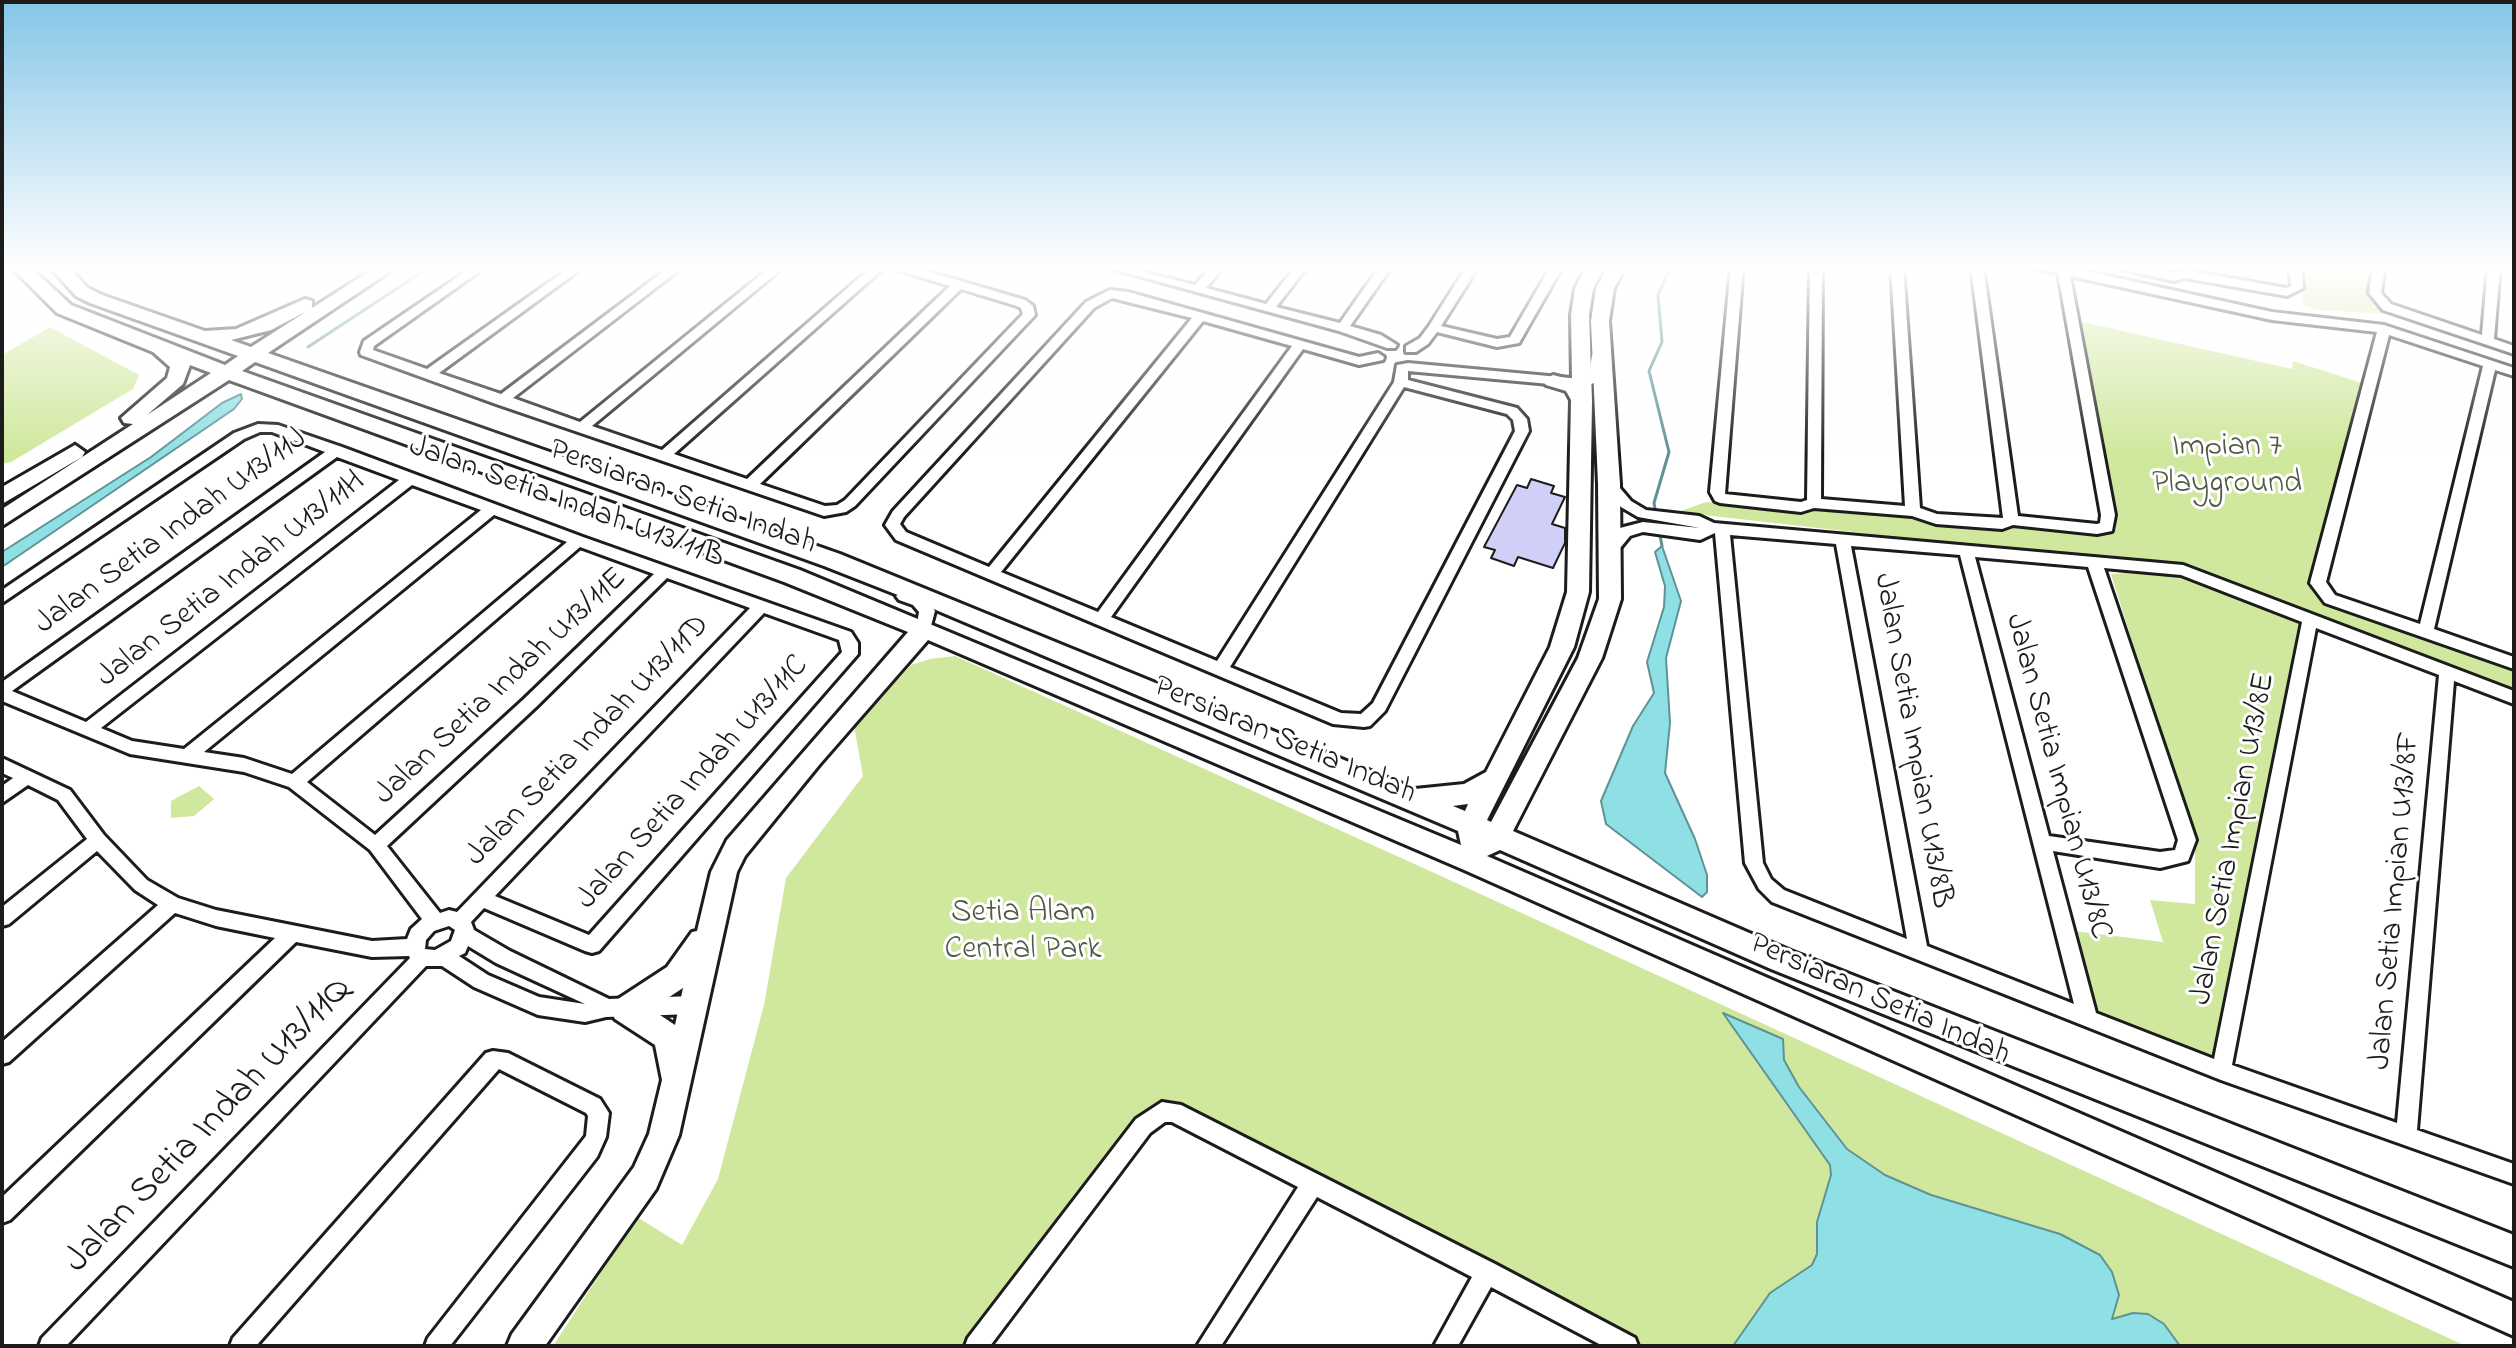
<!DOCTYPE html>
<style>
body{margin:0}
#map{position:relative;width:2516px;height:1348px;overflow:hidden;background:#fff;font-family:"Indie Flower",sans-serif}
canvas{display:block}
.frame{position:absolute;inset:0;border:4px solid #1c1c1c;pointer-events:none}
</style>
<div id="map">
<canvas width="2516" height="1348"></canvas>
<div class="frame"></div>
</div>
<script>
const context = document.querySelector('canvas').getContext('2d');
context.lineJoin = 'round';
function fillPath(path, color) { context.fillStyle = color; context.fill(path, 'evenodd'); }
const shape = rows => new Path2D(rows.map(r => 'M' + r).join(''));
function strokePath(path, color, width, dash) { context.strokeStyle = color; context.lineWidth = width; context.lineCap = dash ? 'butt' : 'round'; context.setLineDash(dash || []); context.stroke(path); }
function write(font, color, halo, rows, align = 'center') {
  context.font = font + ' "Indie Flower",sans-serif'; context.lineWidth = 6; context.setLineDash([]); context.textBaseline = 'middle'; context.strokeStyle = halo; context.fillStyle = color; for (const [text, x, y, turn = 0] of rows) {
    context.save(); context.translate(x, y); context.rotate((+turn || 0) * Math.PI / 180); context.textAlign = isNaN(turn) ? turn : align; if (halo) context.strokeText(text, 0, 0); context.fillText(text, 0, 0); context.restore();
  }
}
fillPath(shape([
 [2304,266,2373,266,2369,289,2382,302,2514,348,2514,355,2387,314,2321,310,2305,306,2302,296],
 [2078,321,2292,369,2293,361,2362,383,2318,583,2330,599,2514,663,2514,698,2311,619,2221,1071,2088,1019,2065,930,2163,942,2150,900,2195,904,2195,843,2111,574,2177,569,1678,512,1706,502,2110,534,2116,530,2116,523],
 [50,327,139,375,133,389,11,462,2,464,2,355],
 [955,656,1452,881,2466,1346,2180,1346,2121,1315,2111,1320,2119,1295,2112,1272,2060,1234,1931,1195,1885,1175,1847,1148,1799,1087,1784,1060,1746,1044,1830,1165,1831,1175,1817,1222,1817,1254,1812,1265,1770,1293,1733,1346,1630,1346,1156,1110,972,1346,553,1346,637,1217,682,1245,718,1179,764,1005,786,878,863,776,854,726,911,665,930,659],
 [199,786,214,799,194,816,171,818,171,801]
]), '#d0e89d');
const water = shape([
 [241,394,242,399,234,409,2,567,2,552,151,457,222,403,241,394],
 [1662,546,1681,601,1666,658,1670,723,1665,773,1695,839,1707,875,1707,892,1702,897,1606,824,1601,801,1633,726,1654,693,1647,662,1664,607,1665,586,1655,552,1662,546],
 [1723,1013,1783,1039,1784,1060,1799,1087,1847,1149,1885,1175,1931,1195,2060,1234,2100,1255,2112,1272,2119,1295,2112,1319,2133,1313,2148,1314,2164,1324,2180,1346,1733,1346,1770,1293,1812,1265,1817,1254,1817,1222,1831,1175,1830,1165,1723,1013]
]);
fillPath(water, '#8ee0e5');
strokePath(water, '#609295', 2);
strokePath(shape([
 [308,347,431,266],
 [1662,546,1654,503,1669,452,1649,371,1662,342,1658,295,1671,266]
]), '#609295', 3);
const building = shape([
 [1531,479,1554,486,1551,493,1565,497,1552,524,1565,528,1565,543,1553,568,1518,557,1514,566,1491,558,1495,550,1484,547,1517,485,1527,488,1531,479]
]);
fillPath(building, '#d0cff8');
strokePath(building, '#1c1c1c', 2);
const street = shape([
 [474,266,487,266,374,346,373,350,427,369,572,266,585,266,439,373,501,394,671,266,684,266,513,398,580,422,772,266,785,266,592,426,662,450,873,266,886,266,674,454,747,479,950,286,894,269,892,266,909,266,1025,300,1033,306,1035,315,855,506,846,512,824,516,496,404,361,355,360,352,364,341,474,266],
 [961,289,1017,306,1021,308,1023,314,845,500,837,505,825,506,760,484,961,289],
 [1102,266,1120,266,1195,285,1212,266,1224,266,1206,288,1266,304,1296,266,1308,266,1276,307,1340,323,1380,266,1392,266,1350,326,1381,335,1397,345,1395,348,1387,348,1339,331,1102,266],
 [1467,266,1479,266,1441,326,1497,339,1510,337,1551,266,1563,266,1519,343,1497,347,1437,332,1428,344,1416,352,1406,352,1406,346,1420,338,1429,326,1467,266],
 [1731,266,1743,266,1725,494,1801,502,1807,500,1810,266,1822,266,1821,499,1905,506,1891,266,1903,266,1920,508,1937,514,2003,518,1971,266,1983,266,2018,516,2097,524,2100,523,2101,515,2058,273,2036,269,2034,266,2063,266,2272,312,2384,325,2514,368,2514,376,2495,370,2434,629,2514,657,2514,669,2325,603,2310,583,2377,332,2272,320,2070,276,2115,515,2112,531,2097,534,2013,525,2002,529,1936,524,1912,516,1814,508,1801,512,1720,503,1715,501,1710,492,1731,266],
 [2389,335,2483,366,2420,624,2335,595,2326,582,2389,335],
 [2117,266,2138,266,2174,273,2185,270,2286,288,2291,286,2289,266,2301,266,2303,288,2287,296,2185,278,2174,281,2119,269,2117,266],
 [2373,266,2385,266,2381,293,2391,304,2482,335,2488,266,2500,266,2494,339,2514,346,2514,354,2383,310,2369,293,2373,266],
 [1110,290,1128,292,1359,357,1378,353,1384,357,1383,360,1359,365,1303,349,1111,617,1217,661,1394,382,1397,365,1408,363,1581,379,1589,376,1592,355,1602,355,1603,358,1600,381,1582,387,1408,371,1408,380,1517,408,1527,419,1529,431,1385,711,1370,726,1364,727,1333,724,896,540,885,525,893,511,1086,302,1110,290],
 [1112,298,1192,318,989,567,906,532,900,524,904,517,1094,308,1112,298],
 [1203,321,1292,346,1098,612,1001,572,1203,321],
 [1404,387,1507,414,1513,420,1515,431,1373,703,1361,714,1341,713,1230,667,1404,387],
 [258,424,278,425,342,447,583,537,851,632,858,643,858,654,599,951,592,953,585,951,484,908,471,922,474,930,510,951,609,999,693,996,700,999,703,1005,700,1011,693,1014,606,1017,585,1022,538,1015,474,987,442,966,426,966,66,1346,39,1346,42,1338,410,958,409,956,372,957,296,942,10,1220,2,1223,2,1197,275,938,216,926,175,913,9,1062,2,1064,2,1042,158,905,135,890,97,851,9,924,2,926,2,907,87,839,58,800,28,785,2,803,2,786,13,778,2,773,2,758,70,790,104,835,147,880,178,898,216,910,372,941,407,939,411,929,422,919,370,850,289,787,244,772,130,754,2,701,2,682,325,452,272,432,260,432,244,439,2,603,2,590,234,433,258,424],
 [337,457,399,480,86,722,12,691,337,457],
 [412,485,481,510,184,749,132,741,101,728,412,485],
 [494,515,567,542,292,774,244,758,204,752,494,515],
 [580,547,654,574,524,699,375,835,307,782,580,547],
 [667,578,750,608,457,912,449,910,440,913,387,846,536,707,667,578],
 [764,613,839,640,842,652,589,935,495,896,764,613],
 [449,926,455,930,451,941,435,950,425,949,426,940,434,931,449,926],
 [468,946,496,963,585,1004,539,997,488,975,459,956,465,953,468,946],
 [1609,479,1614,481,1631,501,1646,510,1699,516,1714,523,2183,565,2514,691,2514,704,2454,681,2417,1130,2514,1164,2514,1184,2221,1080,1772,902,1759,889,1745,863,1715,533,1700,540,1643,532,1630,536,1616,553,1606,553,1604,549,1620,528,1643,522,1700,528,1638,517,1621,507,1604,487,1602,484,1609,479],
 [1730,535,1836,544,1907,939,1784,890,1771,879,1763,863,1730,535],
 [1851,546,1960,555,2074,1004,1927,946,1851,546],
 [1975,557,2088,567,2178,840,2175,850,2160,852,2049,836,1975,557],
 [2104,568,2181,575,2302,622,2214,1059,2096,1013,2053,851,2160,868,2188,861,2196,840,2104,568],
 [2316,628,2439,675,2397,1123,2232,1065,2316,628],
 [904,591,923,597,932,607,935,611,929,633,919,633,916,629,919,612,913,605,899,600,896,596,904,591],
 [493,1051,508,1053,600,1099,609,1113,606,1137,597,1157,450,1346,425,1346,428,1338,586,1136,588,1116,586,1113,499,1069,256,1346,230,1346,233,1338,486,1053,493,1051],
 [1162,1102,1181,1105,1495,1264,1635,1338,1638,1346,1603,1346,1491,1287,1458,1346,1434,1346,1472,1277,1317,1197,1221,1346,1197,1346,1298,1187,1172,1122,1165,1122,1150,1133,990,1346,965,1346,968,1338,1136,1119,1162,1102]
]);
const secondary = shape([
 [10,266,29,266,71,305,225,365,238,356,90,303,76,296,49,266,67,266,88,288,102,295,205,331,236,329,305,299,312,301,312,308,378,266,398,266,268,353,840,554,1415,789,1464,784,1486,772,1550,647,1567,592,1571,400,1566,391,1546,385,1543,381,1553,375,1572,380,1571,315,1575,289,1586,266,1604,266,1593,289,1589,315,1592,401,1589,592,1574,647,1487,820,1491,822,1578,658,1599,599,1598,484,1591,321,1596,288,1608,266,1626,266,1614,288,1609,321,1620,484,1621,599,1602,658,1513,831,1791,951,2514,1235,2514,1267,1771,969,1500,850,1487,856,2514,1302,2514,1336,1462,869,928,640,819,765,745,856,737,872,679,1135,656,1189,545,1346,507,1346,512,1334,634,1167,649,1134,662,1080,655,1045,615,1019,610,1010,615,1001,667,967,692,932,697,931,711,872,727,840,908,632,784,582,229,380,2,526,2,509,133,424,124,423,121,418,167,378,170,367,153,352,57,313,10,266],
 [307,311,251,347,231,340,271,330,307,311],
 [255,362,824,566,936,610,1458,831,1461,845,800,570,242,371,255,362],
 [190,365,211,373,147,415,183,384,190,365],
 [1468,804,1465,811,1453,806,1468,804],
 [683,988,675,1025,651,1009,683,988],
 [75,445,85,452,82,457,2,504,2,487,75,445]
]);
strokePath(street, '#1c1c1c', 6);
strokePath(secondary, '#1c1c1c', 6);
fillPath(street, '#fff');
fillPath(secondary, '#fff');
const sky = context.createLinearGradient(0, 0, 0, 454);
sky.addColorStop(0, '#84c6e7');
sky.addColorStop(0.59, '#fff');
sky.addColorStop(1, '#ffffff00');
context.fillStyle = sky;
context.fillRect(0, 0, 2516, 454);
write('32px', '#525943', '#fff', [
 ["Impian 7",2227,449],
 ["Playground",2227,486],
 ["Setia Alam",1023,915],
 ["Central Park",1023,952]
]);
write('32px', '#1c1c1c', '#fff', [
 ["Persiaran Setia Indah",682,499,20],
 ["Jalan Setia Indah U13/11B",566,504,20],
 ["Jalan Setia Indah U13/11J",172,533,-36],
 ["Jalan Setia Indah U13/11H",232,581,-38],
 ["Jalan Setia Indah U13/11E",502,688,-43],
 ["Jalan Setia Impian U13/8B",1911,741,80],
 ["Jalan Setia Indah U13/11D",589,742,-46],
 ["Persiaran Setia Indah",1284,742,23],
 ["Jalan Setia Impian U13/8C",2056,777,75],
 ["Jalan Setia Indah U13/11C",694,784,-48],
 ["Jalan Setia Impian U13/8E",2235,839,-79],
 ["Jalan Setia Impian U13/8F",2397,901,-85],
 ["Persiaran Setia Indah",1879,1001,24]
]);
write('38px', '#1c1c1c', '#fff', [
 ["Jalan Setia Indah U13/11Q",210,1127,-46]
]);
</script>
